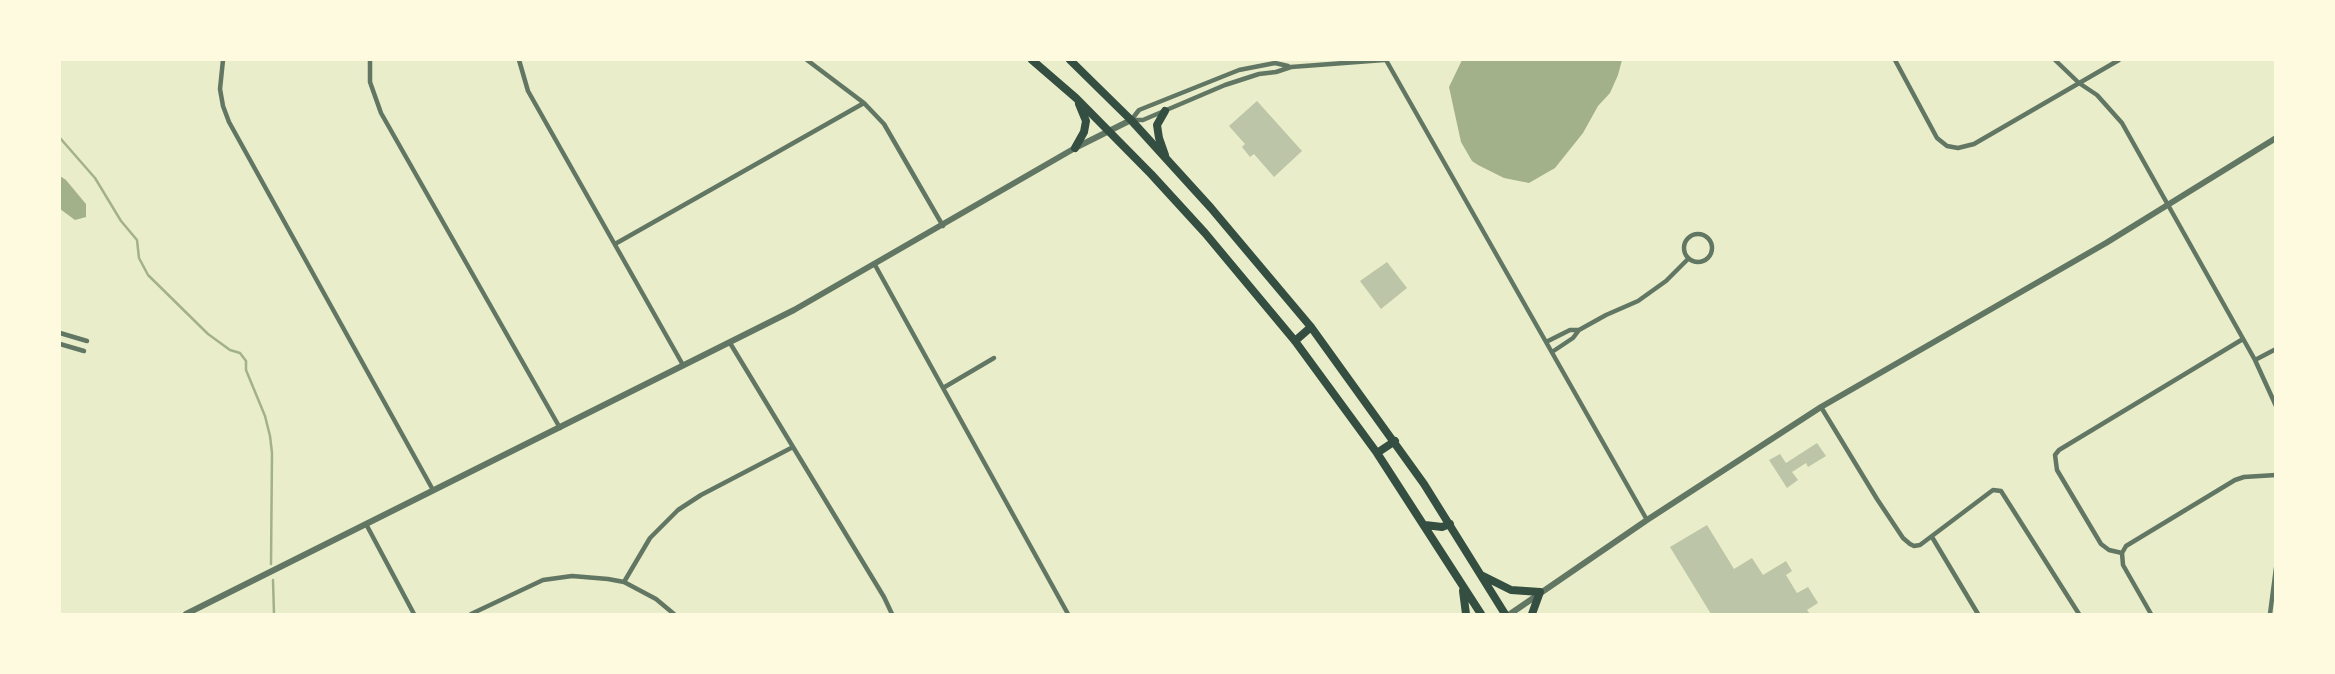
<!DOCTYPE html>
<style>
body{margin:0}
#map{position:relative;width:2335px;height:674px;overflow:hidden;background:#e9edc9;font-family:Overpass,sans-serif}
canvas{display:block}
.frame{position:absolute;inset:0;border:61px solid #fefae0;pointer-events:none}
</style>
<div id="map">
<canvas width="2335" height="674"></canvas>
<div class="frame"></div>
</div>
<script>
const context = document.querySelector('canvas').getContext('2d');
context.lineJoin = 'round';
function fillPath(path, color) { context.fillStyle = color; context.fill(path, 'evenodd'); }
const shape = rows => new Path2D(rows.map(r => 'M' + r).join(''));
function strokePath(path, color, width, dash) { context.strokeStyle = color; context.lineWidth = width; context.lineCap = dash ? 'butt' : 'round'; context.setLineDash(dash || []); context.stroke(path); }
fillPath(shape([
 [1462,60,1622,60,1618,75,1610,93,1598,106,1583,133,1555,168,1529,183,1504,178,1478,165,1472,161,1461,142,1449,87],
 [60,176,66,180,86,204,86,217,75,220,60,209]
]), '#a3b18a');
strokePath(shape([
 [60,138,95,178,121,221,137,240,139,258,148,275,208,334,230,350,240,353,246,361,246,370,265,416,270,436,272,453,271,564],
 [273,580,274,614]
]), '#a3b18a', 2.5);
fillPath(shape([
 [1257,101,1302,151,1274,177,1254,154,1250,157,1242,147,1245,144,1229,126],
 [1387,262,1407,288,1381,309,1360,281],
 [1817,443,1826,456,1808,467,1806,463,1792,472,1798,480,1787,488,1769,460,1780,454,1786,463],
 [1707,525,1734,569,1752,558,1763,575,1786,561,1792,571,1786,575,1797,593,1808,587,1818,603,1807,610,1810,614,1711,614,1670,547]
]), '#bcc5a7');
strokePath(shape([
 [223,60,220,89,223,106,229,122,433,490],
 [370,60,370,82,381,113,560,428],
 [519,60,528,91,683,365],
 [807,60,864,103,884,124,943,226],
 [1386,60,1647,520],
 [1895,60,1937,138,1947,146,1958,148,1974,144,2119,60],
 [2055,60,2079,83,2097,95,2122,123,2255,360,2276,406],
 [1132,119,1139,110,1239,70,1275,63,1288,66],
 [1132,120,1143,120,1225,85,1259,74,1276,72,1291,67,1384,60],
 '1684 248a14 14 0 1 1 28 0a14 14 0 1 1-28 0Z',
 [615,244,864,103],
 [875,265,1068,614],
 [60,333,87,341],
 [1546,342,1570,330,1579,330,1606,315,1638,301,1666,281,1688,259],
 [730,343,884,597,892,614],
 [60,344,84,351],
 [1552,352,1573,338,1579,330],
 [2255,360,2276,349],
 [943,388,994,358],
 [1821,407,1877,499,1903,538,1910,544,1914,546,1920,545,1993,490,2001,491,2079,614],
 [366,524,414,614],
 [1932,537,1978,614],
 [2122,553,2109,550,2101,544,2057,470,2055,455,2059,450,2243,339],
 [624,582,650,538,678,510,701,495,793,447],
 [471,614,543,580,572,576,608,579,624,582,656,599,674,614],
 [2151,614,2123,565,2122,553,2126,546,2235,480,2244,477,2276,475],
 [2270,614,2276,568]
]), '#617663', 4.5);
strokePath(shape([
 [186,614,794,310,1075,148,1131,120],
 [1510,614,1647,520,1821,407,2106,243,2276,138]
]), '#617663', 6);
strokePath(shape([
 [1032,60,1076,98,1151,174,1205,233,1295,341,1377,453,1481,614],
 [1070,60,1131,120,1211,208,1311,327,1424,484,1505,614],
 [1075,148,1084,132,1086,121,1079,104],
 [1165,155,1159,138,1157,125,1165,111],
 [1295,341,1311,327],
 [1377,453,1395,441],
 [1425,525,1442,527,1450,524],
 [1483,576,1511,590,1540,592,1532,614],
 [1463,591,1466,614]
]), '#344e41', 8);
</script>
